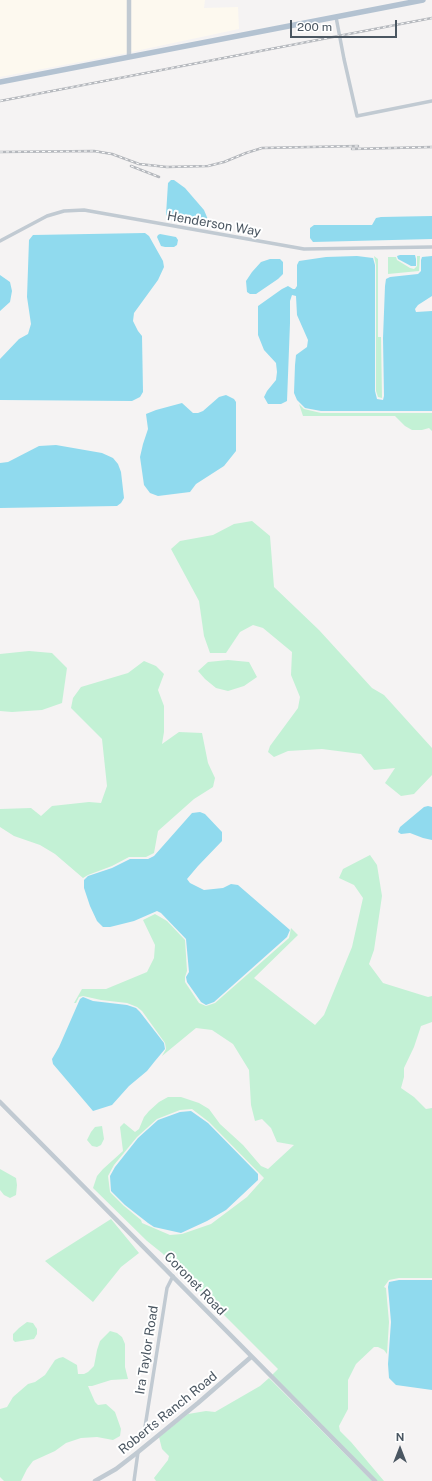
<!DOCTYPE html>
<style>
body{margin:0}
#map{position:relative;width:432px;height:1481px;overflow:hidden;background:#f5f3f3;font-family:"Public Sans",sans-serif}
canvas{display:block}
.north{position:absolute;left:380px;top:1429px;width:40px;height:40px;-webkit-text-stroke:3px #fff;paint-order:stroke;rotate:0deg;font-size:11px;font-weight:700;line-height:16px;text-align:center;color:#4a5661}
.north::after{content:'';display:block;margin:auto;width:14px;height:18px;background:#4a5661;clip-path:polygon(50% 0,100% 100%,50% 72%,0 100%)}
.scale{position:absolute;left:290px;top:20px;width:107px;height:18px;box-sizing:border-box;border:2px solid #4a5661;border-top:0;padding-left:5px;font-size:12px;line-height:14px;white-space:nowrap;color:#4a5661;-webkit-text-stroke:3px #fff;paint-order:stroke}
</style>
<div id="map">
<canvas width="432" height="1481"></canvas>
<div class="north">N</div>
<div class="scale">200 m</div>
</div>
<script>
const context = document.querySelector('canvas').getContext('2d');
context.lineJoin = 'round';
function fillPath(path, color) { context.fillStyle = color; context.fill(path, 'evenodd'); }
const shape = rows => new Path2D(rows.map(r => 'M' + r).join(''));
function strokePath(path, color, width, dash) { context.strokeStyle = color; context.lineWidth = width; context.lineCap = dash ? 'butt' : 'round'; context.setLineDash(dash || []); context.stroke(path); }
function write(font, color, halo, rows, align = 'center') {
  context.font = font + ' "Public Sans",sans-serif'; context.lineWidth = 4; context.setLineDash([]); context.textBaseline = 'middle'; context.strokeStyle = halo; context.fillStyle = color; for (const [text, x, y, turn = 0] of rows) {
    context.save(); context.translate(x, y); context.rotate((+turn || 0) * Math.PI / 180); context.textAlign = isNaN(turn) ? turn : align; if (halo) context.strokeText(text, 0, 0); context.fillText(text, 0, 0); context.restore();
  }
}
fillPath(shape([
 [0,0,128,0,127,53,0,77],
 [131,0,205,0,204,8,238,7,239,29,131,52]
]), '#fdf9ef');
fillPath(shape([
 [374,256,378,259,378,337,381,337,382,398,378,397,376,391,376,265],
 [417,256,420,256,419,271,388,274,388,257,396,257,397,260,410,268,414,269,417,266],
 [299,404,304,409,321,413,432,413,432,431,429,428,422,430,412,430,405,426,395,416,303,416],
 [252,521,270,536,274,587,319,630,372,688,384,695,432,748,432,775,414,794,401,796,385,783,395,768,374,770,361,754,322,749,288,751,274,757,268,752,270,746,298,708,300,697,291,675,292,652,263,628,253,625,240,632,226,653,210,653,204,636,199,601,171,549,180,541,213,535,234,524],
 [29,651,52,653,67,668,62,703,42,710,12,712,0,711,0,654],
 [228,660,249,662,257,677,244,686,228,691,216,688,205,679,198,671,208,662],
 [144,661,156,666,164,674,158,690,164,706,164,732,162,744,179,732,202,733,208,763,215,778,213,787,194,799,158,831,154,853,146,857,129,857,112,866,88,875,83,878,55,854,40,845,14,836,0,827,0,809,31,808,41,816,52,806,89,802,101,803,107,786,102,739,71,708,73,698,81,687,128,673],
 [370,855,377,865,382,896,374,950,369,964,383,983,428,997,432,996,432,1022,421,1026,414,1047,404,1068,404,1077,401,1088,414,1097,426,1109,432,1108,432,1278,399,1278,389,1280,384,1287,386,1288,389,1322,387,1354,384,1350,378,1347,374,1347,356,1364,348,1380,348,1409,339,1426,340,1431,351,1442,384,1481,377,1481,316,1419,272,1375,278,1369,162,1253,147,1241,93,1188,97,1176,103,1169,123,1151,120,1127,124,1123,135,1132,139,1129,144,1117,149,1111,159,1102,168,1097,181,1097,199,1103,209,1109,220,1124,243,1145,261,1166,268,1169,294,1145,277,1142,271,1128,262,1119,255,1121,251,1105,249,1070,233,1044,212,1030,196,1028,162,1056,166,1049,165,1043,142,1011,137,1007,127,1003,101,1000,83,996,79,997,76,1003,74,1003,82,989,106,989,147,972,154,958,155,945,143,920,155,914,167,921,185,940,187,971,185,977,185,982,199,1003,206,1006,215,1003,289,938,291,928,298,935,254,978,315,1025,324,1015,352,947,363,898,354,885,339,878,343,869],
 [192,1109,209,1122,264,1178,247,1197,211,1224,182,1234,170,1235,142,1223,141,1220,124,1206,110,1192,108,1176,114,1165,137,1137,157,1119,180,1110],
 [102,1126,104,1139,101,1145,97,1147,92,1146,87,1140,91,1132,95,1127],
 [0,1169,16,1178,17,1185,16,1195,10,1198,4,1195,0,1190],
 [111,1219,139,1253,121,1267,93,1302,45,1261],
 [27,1322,33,1323,37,1329,37,1334,34,1339,15,1342,13,1340,13,1334,19,1328],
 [110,1331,117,1333,122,1337,125,1344,125,1367,128,1379,111,1380,92,1386,88,1386,95,1402,98,1405,106,1404,115,1412,121,1429,120,1436,113,1440,97,1437,81,1438,66,1443,55,1451,33,1461,27,1469,21,1481,4,1481,0,1477,0,1409,7,1407,13,1397,28,1384,35,1382,45,1375,55,1360,59,1358,63,1357,77,1365,78,1374,84,1374,88,1372,94,1366,97,1350,100,1341],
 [269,1378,372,1481,156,1481,154,1478,168,1460,169,1456,162,1449,159,1437,188,1414,206,1411,215,1412,260,1386]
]), '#c3f1d5');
fillPath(shape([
 [171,180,174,180,185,188,204,210,209,222,206,224,170,219,166,215,168,183],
 [432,216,432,239,313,242,310,238,310,228,314,225,372,225,376,218,381,217],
 [145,233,149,236,163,261,164,267,158,280,134,313,133,321,138,331,142,336,143,392,140,397,132,401,0,400,0,359,19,339,28,334,31,324,27,297,29,240,33,235],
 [160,234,176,237,178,240,177,245,174,247,165,247,161,246,157,237,158,235],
 [400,255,415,255,416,259,416,266,411,266,398,259,397,256],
 [357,256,373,258,375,265,375,391,377,399,383,400,384,396,383,338,385,286,386,279,390,277,418,274,421,271,421,260,422,257,432,256,432,296,418,305,415,309,416,312,432,311,432,411,321,411,305,408,297,400,294,393,295,365,296,355,307,347,308,340,297,315,296,296,292,295,290,301,290,323,287,401,281,404,268,404,264,397,267,391,276,380,277,372,276,363,264,350,258,335,258,306,282,289,288,286,293,289,295,289,297,286,297,265,299,261,326,257],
 [270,259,280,259,283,262,283,274,278,279,256,294,250,294,247,292,246,281,252,272,261,262],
 [0,275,10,282,12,291,10,302,0,311],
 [226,395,234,399,236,402,236,451,224,466,196,484,190,492,158,496,150,493,144,485,140,457,143,444,148,429,146,414,156,410,182,403,193,413,198,413,203,411,219,397],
 [56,445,102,453,113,458,118,464,121,472,124,498,121,503,117,506,0,508,0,463,8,462,39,446],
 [428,806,432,807,432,840,423,838,410,833,401,834,398,832,400,827,424,807],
 [200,812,205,814,222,832,222,841,198,866,187,879,190,883,204,890,223,888,231,884,238,885,290,930,287,937,214,1002,206,1005,201,1002,187,982,186,977,189,972,186,939,161,913,157,911,134,921,110,927,103,927,97,921,90,906,84,888,84,880,88,876,112,868,130,859,148,859,154,856,192,813],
 [83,997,93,1001,127,1005,136,1008,140,1012,164,1043,165,1049,155,1061,147,1071,129,1086,112,1105,93,1111,53,1064,52,1059,59,1047,80,999],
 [191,1111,208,1123,258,1174,258,1180,226,1210,207,1221,181,1233,154,1227,148,1223,125,1205,111,1191,110,1176,115,1167,138,1138,158,1120,180,1112],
 [399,1280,432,1280,432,1390,396,1385,389,1378,388,1364,391,1322,388,1287,389,1282]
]), '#90daee');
strokePath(shape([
 [336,17,344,59,357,116,432,101],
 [0,241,47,216,64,211,84,210,304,249,432,247],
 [145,1427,167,1288,173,1276],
 [134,1481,138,1452]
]), '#c1cad2', 3.5);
strokePath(shape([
 [129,57,129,0],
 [0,1102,375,1481],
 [95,1481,116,1469,138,1452,198,1403,251,1357]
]), '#c1cad2', 4.5);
strokePath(shape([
 [0,82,423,0]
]), '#b3c2d1', 5.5);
const rail = shape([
 [0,101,432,18],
 [352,149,432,147],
 [0,152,94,151,112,154,139,164,167,167,208,166,224,162,246,153,262,148,358,146],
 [131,166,159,177]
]);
strokePath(rail, '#b5b8bd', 2.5);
strokePath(rail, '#fff', 1, [3]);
write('13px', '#4a5661', '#fff', [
 ["Henderson Way",214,224,10],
 ["Coronet Road",195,1284,46],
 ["Ira Taylor Road",147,1350,-81],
 ["Roberts Ranch Road",168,1413,-39]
]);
</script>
